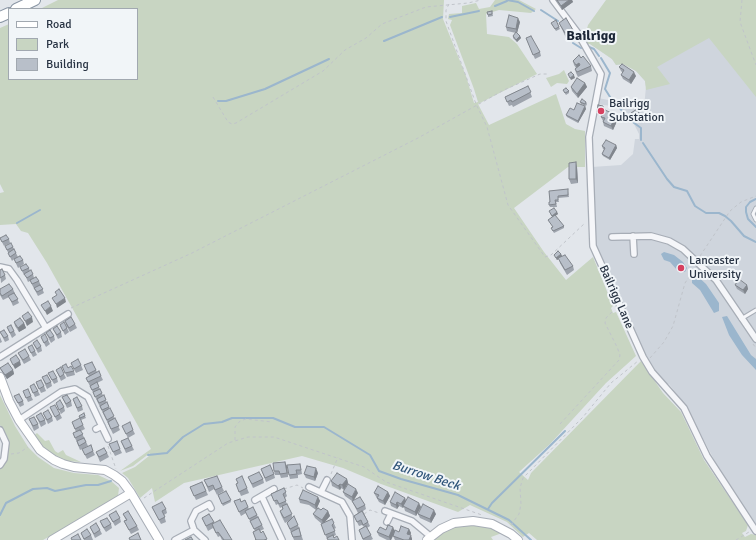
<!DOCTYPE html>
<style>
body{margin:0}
#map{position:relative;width:756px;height:540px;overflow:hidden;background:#e2e6eb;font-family:Signika,sans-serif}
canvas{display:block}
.legend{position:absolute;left:8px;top:8px;width:130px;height:72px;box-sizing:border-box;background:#f1f5f8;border:1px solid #a1a8b0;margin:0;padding:5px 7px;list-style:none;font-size:12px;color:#293444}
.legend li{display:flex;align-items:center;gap:8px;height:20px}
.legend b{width:20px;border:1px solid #a1a8b0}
</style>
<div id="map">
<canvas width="756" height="540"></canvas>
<ul class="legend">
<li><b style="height:5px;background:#fff"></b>Road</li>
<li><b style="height:11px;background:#c8d5c2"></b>Park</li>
<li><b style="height:11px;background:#b8bfc9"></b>Building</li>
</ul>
</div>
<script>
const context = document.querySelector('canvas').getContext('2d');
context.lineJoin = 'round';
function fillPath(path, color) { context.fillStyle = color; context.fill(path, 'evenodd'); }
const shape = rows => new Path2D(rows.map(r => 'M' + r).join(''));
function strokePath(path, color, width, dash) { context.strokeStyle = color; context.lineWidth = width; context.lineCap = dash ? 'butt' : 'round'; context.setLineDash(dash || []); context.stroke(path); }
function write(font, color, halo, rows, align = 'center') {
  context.font = font + ' Signika,sans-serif'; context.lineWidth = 4; context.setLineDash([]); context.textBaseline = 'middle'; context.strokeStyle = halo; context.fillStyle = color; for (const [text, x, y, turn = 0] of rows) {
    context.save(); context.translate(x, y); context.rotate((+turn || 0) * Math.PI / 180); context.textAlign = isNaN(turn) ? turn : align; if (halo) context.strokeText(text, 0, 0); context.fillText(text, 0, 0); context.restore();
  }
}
fillPath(shape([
 [756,0,756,525,721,473,686,406,669,384,665,384,646,357,598,251,596,243,592,167,621,165,633,154,635,139,639,139,639,134,634,124,624,116,618,107,597,104,598,98,644,107,646,87,645,81,636,71,623,64,616,65,612,59,590,44,587,44,585,34,591,21]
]), '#cfd5dd');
fillPath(shape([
 [58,0,444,0,443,19,466,76,474,103,478,102,474,89,450,25,452,20,448,19,449,14,462,13,462,6,476,3,479,9,490,7,495,0,519,0,536,9,531,13,499,10,486,14,487,34,509,37,517,44,537,74,478,104,489,125,556,94,566,124,575,129,585,131,585,167,568,167,514,208,544,252,566,280,593,257,613,306,611,308,613,313,616,312,636,356,606,383,550,444,519,472,528,480,531,473,641,361,663,393,681,412,704,460,748,525,746,531,742,533,745,537,751,534,756,535,756,540,537,540,529,533,523,537,507,522,470,505,458,512,381,484,343,468,302,456,184,483,155,502,152,488,140,498,128,478,122,473,135,467,149,456,150,453,133,466,120,471,151,449,47,263,28,233,21,231,16,224,0,225,0,193,4,192,0,184,0,28,9,24,9,79,137,79,137,9,40,9],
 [606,0,756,0,756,97,709,38,657,67,670,84,646,90,645,81,636,71,623,64,616,65,612,59,590,44,587,44,584,40,588,25],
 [564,70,569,81,567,84,557,83,551,87,546,78,559,74],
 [0,395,15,426,28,447,38,457,54,468,74,473,98,475,111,481,119,488,118,496,113,501,43,540,0,540,0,468,5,463,8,453,9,444,7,436,0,425],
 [37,433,45,441,49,440,55,451,58,453,63,450,66,455,81,462,66,461,46,453,32,437],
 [474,525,490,528,502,533,491,537,493,540,431,540,442,532,455,527]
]), '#c8d5c2');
fillPath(shape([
 [664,252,674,255,683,262,687,268,685,272,677,270,670,262,664,260,661,254],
 [695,274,706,284,719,303,719,311,714,313,700,290,692,283,692,277],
 [727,316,751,355,756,359,756,370,742,355,729,335,722,317]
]), '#9bb6cd');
strokePath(shape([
 [507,0,518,2,534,11],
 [495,6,507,1],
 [541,10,558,21],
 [450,17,479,11],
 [384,41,442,17],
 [573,43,581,48],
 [589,47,594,49,599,56],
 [601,58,610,73,605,89,612,100],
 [218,101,226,101,265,89,329,59],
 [620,108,626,117,641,128,641,140],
 [643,143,667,179,674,187,687,191,695,206,706,213,719,213,725,216,731,221,744,236,756,242],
 [756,199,750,202,746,207,746,212,748,219,756,227],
 [17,223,40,210],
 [148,455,167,453,183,437,204,424,222,422,232,418,273,418,295,427,324,427,370,455,379,471,401,479,458,495,509,520,531,540],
 [488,509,492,503,565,431],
 [0,515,6,503,33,489,47,488,55,491,86,485,98,485,111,481]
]), '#9bb6cd', 2);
const lane = shape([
 [756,208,753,214,756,220],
 [741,319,756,310]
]);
const street = shape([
 [553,0,577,32,601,74,589,137,593,246,643,357,652,372,684,408,707,456,756,531],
 [633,236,634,254],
 [612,237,651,236,669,241,683,249,716,280,756,339],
 [0,267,9,269,17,280,46,328],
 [0,357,68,314],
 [19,420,61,392,75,389,88,397,108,439],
 [96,429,102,426],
 [0,430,6,443,4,459,0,465],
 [309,487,342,502,350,516,352,540],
 [321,492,327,480],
 [262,497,282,540],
 [255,500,274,489],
 [385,511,412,521,430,536],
 [387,522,391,514],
 [194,530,191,521,196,511,209,504,211,508],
 [175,540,194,530,205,540]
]);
const secondary = shape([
 [0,377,9,401,19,420,40,450,54,460,63,464,74,467,105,470,114,475,122,481,131,493,159,540],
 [52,540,131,493],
 [427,540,441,529,454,523,473,521,492,524,511,534,518,540]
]);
const highway = shape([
 [16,9,35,0],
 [0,17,9,13]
]);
strokePath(lane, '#a7adb6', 5);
strokePath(street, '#a7adb6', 8);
strokePath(secondary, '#a7adb6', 10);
strokePath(highway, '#8894a3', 12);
strokePath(shape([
 [742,0,740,22,756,65],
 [449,4,446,10,446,21,476,104,487,127,508,205,545,257,551,255,585,223],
 [213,97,228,122,232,124,236,123,323,71,345,50,366,38,382,24,426,7,468,3,481,0],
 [700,256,730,211,741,202,756,196],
 [71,308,192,253,418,138,504,90,540,74,548,74],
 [753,344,756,348],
 [650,358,664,342,673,326,685,283,695,268],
 [560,424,619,360,620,355,617,347,605,323,606,318,614,310],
 [235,440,235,427,240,421,246,419,272,422],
 [108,446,116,469],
 [11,454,19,453,28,447],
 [331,474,338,457],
 [284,489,297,485,303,488],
 [144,498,228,443,248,437,274,437,364,467,386,482,482,515],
 [364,514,370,510,379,513],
 [511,525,519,514,521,504,520,488,523,478,583,417,611,383,638,361],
 [736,540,749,532]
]), '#c0c4ca', 1, [3, 3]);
strokePath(lane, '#f5f6f9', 3);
strokePath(street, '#f5f6f9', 5.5);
strokePath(secondary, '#fff', 8);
strokePath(highway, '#fff', 10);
fillPath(shape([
 [555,0,572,0,573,2,562,10],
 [492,11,493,16,488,17,488,15],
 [520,22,517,33,520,36,521,38,517,42,513,38,513,36,516,33,507,31,506,27],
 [551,23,559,27,560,29,556,31],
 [559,23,573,30,574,34,566,38,561,27],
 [526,38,540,52,541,56,535,59],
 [581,58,591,66,592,71,578,77,576,73,575,69,576,68,574,65,573,61],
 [619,67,636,76,631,84,623,79,621,75,623,73,621,71],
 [585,83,587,87,578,98,572,91,571,87],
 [528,86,532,97,513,107,512,105,509,106,505,97],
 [563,90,569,91,569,93,566,95],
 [580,102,586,102,587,104,586,106,581,104],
 [585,106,586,109,578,123,567,117,566,115,574,110],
 [603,106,604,108,603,114,616,115,618,119,613,130,604,126,603,122,603,121,601,117,602,115,597,114,597,112],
 [631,113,639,113,640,115,634,118],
 [616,145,617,148,610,160,603,156,602,154,604,149,603,149,602,146],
 [577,167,578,183,571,184,569,179],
 [549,191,568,191,569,197,558,198,559,202,556,202,557,207,550,207,549,205,550,202],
 [549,211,557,212,558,214,555,216,564,226,564,228,554,233,551,228,553,227,548,220,552,217],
 [0,238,9,239,10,243,4,246],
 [5,246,13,247,18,257,23,260,24,264,18,268,14,259,12,261],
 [561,254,562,256,573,266,574,270,567,275,560,263,559,259,557,260,554,255],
 [20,267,29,268,30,271,33,274,34,278,39,281,44,293,38,296,30,281,28,282,25,275,24,275],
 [0,270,5,275,6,279,1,283],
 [735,285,747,285,748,289,745,294,737,289],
 [0,289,13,289,19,303,13,306,9,297,3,300,0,295],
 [65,321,75,324,77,328,70,332,66,325],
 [14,322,24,323,26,328,19,332,15,326],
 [60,325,67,328,69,332,65,335],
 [7,327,14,331,16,335,12,338],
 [53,329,61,332,62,337,58,339],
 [0,332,8,336,9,340,5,342],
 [46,333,54,336,55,340,51,343],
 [0,337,2,342,0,343],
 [41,337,48,340,50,344,46,347],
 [33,343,41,346,42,351,38,353],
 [28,347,35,351,37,355,33,357],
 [18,353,29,356,31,360,24,364,20,357],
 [92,362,97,372,101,376,103,380,97,383,120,430,113,434,86,378,89,376,84,365],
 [71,363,81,365,83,370,76,373],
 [62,366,68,368,74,371,75,375,67,377],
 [0,368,13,370,14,374,7,379,2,372],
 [56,370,64,374,66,378,61,381],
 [48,373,57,378,58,382,54,384],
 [42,377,51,382,52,386,47,389],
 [36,382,44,386,46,391,41,393],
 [30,386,38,391,40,395,35,397],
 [23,391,31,396,33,400,28,402],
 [14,396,23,401,24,405,20,407],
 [62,397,71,401,72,406,67,408],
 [73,399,82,406,83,410,78,412],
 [56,403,64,407,65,411,61,414],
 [50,407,60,414,62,418,57,421],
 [43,413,52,417,53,421,48,424],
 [36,416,45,420,46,424,41,427],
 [79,416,85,416,86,418,81,420],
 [29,419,38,424,39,428,34,431],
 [72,422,83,425,85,429,81,431,88,446,80,450,73,433,76,432],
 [122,426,133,430,135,434,128,438],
 [121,441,132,446,134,450,126,453],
 [109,444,120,449,122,453,115,456],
 [82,449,93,451,95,455,87,459],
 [96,452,107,453,109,457,100,462],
 [300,464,301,468,302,474,298,475,298,478,290,479,289,475],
 [287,466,288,477,281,478,280,475,275,475,274,471],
 [261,469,274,474,275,478,266,482],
 [318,473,315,481,306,478,304,474],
 [248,477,263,479,264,483,253,488],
 [236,479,247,488,249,493,241,496,236,484,238,483],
 [347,479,348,483,344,490,341,488,340,490,332,486,331,481],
 [204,480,222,487,224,491,217,495,214,489,209,492],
 [202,482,208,495,196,500,190,487],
 [284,488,287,496,285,498,287,505,293,518,298,525,303,540,294,540,287,523,289,521,285,523,281,515,280,511,283,510,282,507,280,508,278,504,276,505,271,494],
 [226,491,231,502,223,506,218,495],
 [343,492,358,493,354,500,365,505,366,509,363,511,368,522,370,526,367,528,373,539,371,540,363,540,359,530,364,527,362,525,359,526,354,516,358,513,352,501,345,496],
 [388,492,390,496,385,505,379,502,374,493],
 [318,497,320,501,316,510,309,505,300,503,299,499],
 [405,498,406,501,421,507,416,516,405,511,404,507,403,508,399,506,397,509,391,506,390,502],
 [245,500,249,509,253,507,264,529,260,531,261,533,263,531,267,540,255,540,256,540,253,532,255,531,246,513,241,516,234,501,241,502],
 [152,507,166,509,167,513,164,515,166,522,161,524],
 [321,510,328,511,330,516,325,522,332,519,336,528,334,529,336,535,334,536,334,538,339,540,327,539,321,524,322,524,315,518,313,514],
 [123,514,137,526,139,530,131,534,126,525,124,521,126,520],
 [209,514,214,523,232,540,222,540,220,536,218,537,213,528,208,531,202,518],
 [418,514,436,514,431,523,420,518],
 [109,515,120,518,121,522,115,526],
 [100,521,111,524,112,528,106,532,102,526],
 [90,527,100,530,102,534,95,538],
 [409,529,411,533,410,535,412,539,412,540,395,540,393,536,395,532,391,540,387,540,379,536,377,532,386,530,399,532],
 [81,533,91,535,93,540,84,540]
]), '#9ea4ad');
fillPath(shape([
 [569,0,572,0,573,2,562,10,561,6],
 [518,18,520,22,517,33,516,29],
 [520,36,521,38,517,42,516,40],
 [579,63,580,67,577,69,576,65],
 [634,72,636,76,631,84,629,80],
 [574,75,575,78,571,80,570,78],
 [585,83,587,87,578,98,577,94],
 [585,106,586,109,578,123,578,121],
 [616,115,618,119,613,130,611,126],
 [616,145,617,148,610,160,609,158],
 [576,162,577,167,578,183,576,179],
 [557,212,558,214,552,218,552,216],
 [561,254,562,256,557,260,556,258],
 [747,285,748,289,745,294,743,290],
 [65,298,66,302,57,308,56,304],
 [51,306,53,311,47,315,45,311],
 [32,317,33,322,27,326,25,321],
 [24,323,26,328,19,332,18,328],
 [20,361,21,365,15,369,13,365],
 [13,370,14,374,7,379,5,375],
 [285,462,287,466,288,477,287,473],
 [316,468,318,473,315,481,314,477],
 [347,479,348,483,344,490,342,485],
 [340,484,341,488,340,490,338,486],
 [356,489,358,493,353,501,352,497],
 [388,492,390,496,385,505,383,501],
 [318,497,320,501,316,510,315,505],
 [405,498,406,502,403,508,401,504],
 [397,502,399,506,397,509,396,505],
 [419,503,421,507,416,516,415,512],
 [434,510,436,514,431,523,430,519],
 [328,511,330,516,323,524,322,520],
 [393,527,395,531,391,540,390,540,389,537],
 [409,529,411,533,409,538,407,534],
 [411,535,412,539,412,540,409,540]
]), '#81868d');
const building = shape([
 [557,0,569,0,561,6,557,0],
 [492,11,492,14,488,15,487,12,492,11],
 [509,15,518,18,516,29,506,27,509,15],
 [566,18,573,30,565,33,559,23,566,18],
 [556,20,559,27,555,29,551,23,556,20],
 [516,32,520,36,516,40,513,36,516,32],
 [531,36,540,52,533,55,526,38,531,36],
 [579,55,581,58,583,56,591,66,577,72,575,69,580,65,579,63,576,65,573,61,579,55],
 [622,64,634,72,629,80,621,75,624,70,619,67,622,64],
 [571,72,574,75,570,78,568,74,571,72],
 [577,78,585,83,577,94,571,87,577,78],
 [528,86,531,92,512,102,511,100,507,102,505,97,528,86],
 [566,88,569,91,565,93,563,90,566,88],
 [582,99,586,102,585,104,580,102,582,99],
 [577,103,585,106,578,121,566,115,570,108,574,110,577,103],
 [598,105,603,106,602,112,597,112,598,105],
 [637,109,639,113,633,116,631,113,637,109],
 [605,110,616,115,611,126,603,122,605,118,601,117,605,110],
 [606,140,616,145,609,158,602,154,605,148,602,146,606,140],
 [576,162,576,179,569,179,569,163,576,162],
 [568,189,568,195,558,196,558,200,555,200,556,204,549,205,549,202,550,202,549,191,568,189],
 [554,208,557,212,552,216,549,211,554,208],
 [555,215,564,226,553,231,551,228,553,227,548,220,555,215],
 [6,235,9,239,2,242,0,238,6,235],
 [11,243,13,247,7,250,5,246,11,243],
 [14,249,16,253,10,257,8,253,14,249],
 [558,251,561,254,556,258,554,255,558,251],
 [565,255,573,266,565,270,558,258,565,255],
 [20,256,23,260,16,263,14,259,20,256],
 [26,264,29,268,22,271,20,267,26,264],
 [2,269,5,275,0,278,0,270,2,269],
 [31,270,33,274,27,278,24,274,31,270],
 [36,277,39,281,32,284,30,280,36,277],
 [739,279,747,285,743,290,735,285,739,279],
 [9,284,13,289,2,296,0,293,0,289,9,284],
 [40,285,43,289,37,292,34,288,40,285],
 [59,289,65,298,56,304,52,298,57,295,55,292,59,289],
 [14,293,18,299,12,302,8,296,14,293],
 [48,301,51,306,45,311,41,305,48,301],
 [28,312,32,317,25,321,22,316,28,312],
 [71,317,75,324,69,328,65,321,71,317],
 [20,318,24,323,18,328,14,322,20,318],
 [64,322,67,328,63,331,60,325,64,322],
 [11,325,14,331,10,333,7,327,11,325],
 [57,326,61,332,57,335,53,329,57,326],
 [4,330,8,336,4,338,0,332,4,330],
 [50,330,54,336,50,338,46,333,50,330],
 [45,334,48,340,44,343,41,337,45,334],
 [37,340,41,346,37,349,33,343,37,340],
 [32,345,35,351,31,353,28,347,32,345],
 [25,349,29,356,23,360,18,353,25,349],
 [16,355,20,361,13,365,10,359,16,355],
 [78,359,81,365,74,369,71,363,78,359],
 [92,362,96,370,88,374,84,365,92,362],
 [8,363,13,370,5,375,0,368,8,363],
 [66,364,68,368,71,366,74,371,65,373,62,366,66,364],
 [61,367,64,374,60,377,56,370,61,367],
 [53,371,57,378,52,380,48,373,53,371],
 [99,371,101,376,88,382,86,378,99,371],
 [47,375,51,382,46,384,42,377,47,375],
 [41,380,44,386,39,389,36,382,41,380],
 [97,382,99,387,92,390,90,386,97,382],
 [34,384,38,391,33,393,30,386,34,384],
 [28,389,31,396,26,398,23,391,28,389],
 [100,389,102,393,95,397,93,392,100,389],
 [19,394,23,401,18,403,14,396,19,394],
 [67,395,71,401,66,404,62,397,67,395],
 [104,395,106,400,99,403,97,399,104,395],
 [77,397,82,406,77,408,73,399,77,397],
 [60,400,64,407,59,410,56,403,60,400],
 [107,402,109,407,102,410,100,406,107,402],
 [55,405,60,414,55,417,50,407,55,405],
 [110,408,114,416,107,420,103,412,110,408],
 [48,410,52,417,47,420,43,413,48,410],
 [41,413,45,420,40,422,36,416,41,413],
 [84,413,85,416,80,418,79,416,84,413],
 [34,417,38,424,33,426,29,419,34,417],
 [80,418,83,425,75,429,72,422,80,418],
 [115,418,119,426,111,429,108,422,115,418],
 [130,422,133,430,126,434,122,426,130,422],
 [80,430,83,434,75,438,73,433,80,430],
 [84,438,86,442,79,446,77,441,84,438],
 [128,438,132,446,125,449,121,441,128,438],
 [117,441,120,449,113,452,109,444,117,441],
 [91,445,93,451,85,455,82,449,91,445],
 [104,448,107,453,99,457,96,452,104,448],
 [285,462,287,473,280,474,279,471,274,471,273,463,285,462],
 [300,464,301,470,296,470,297,474,289,475,287,465,300,464],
 [270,465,274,474,265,478,261,469,270,465],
 [307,466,316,468,314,477,304,474,307,466],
 [259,472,263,479,252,484,248,477,259,472],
 [337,473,347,479,342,485,340,484,338,486,331,481,337,473],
 [217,476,222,487,215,490,213,485,208,487,204,480,217,476],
 [242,476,247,488,239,492,236,484,238,483,236,479,242,476],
 [202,482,206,491,194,496,190,487,202,482],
 [348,484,356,489,352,497,343,492,348,484],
 [378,486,388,492,383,501,377,498,379,495,374,493,378,486],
 [284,488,286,492,283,494,286,501,279,504,277,500,274,501,271,494,284,488],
 [303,490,318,497,315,505,307,501,299,499,303,490],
 [226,491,231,500,222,504,218,495,226,491],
 [395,492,405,498,401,504,397,502,396,505,390,502,395,492],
 [360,497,365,505,357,509,352,501,360,497],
 [408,497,419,503,415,512,403,506,408,497],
 [240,499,241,502,245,500,248,507,239,512,234,501,240,499],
 [162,502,166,509,162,511,165,517,159,520,152,507,162,502],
 [287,504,292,514,284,518,280,511,283,509,282,506,287,504],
 [423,504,434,510,430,519,418,514,423,504],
 [253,507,257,515,249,519,245,511,253,507],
 [318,508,321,510,323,508,328,511,322,520,313,514,318,508],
 [116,511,120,518,113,522,109,515,116,511],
 [128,511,137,526,129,530,124,521,127,520,123,514,128,511],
 [362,511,368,522,363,525,361,520,357,522,354,516,362,511],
 [209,514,214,522,206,526,202,518,209,514],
 [294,516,298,525,290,529,287,523,294,516],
 [258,517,262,525,254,529,250,521,258,517],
 [107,518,111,524,104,528,100,521,107,518],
 [332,519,334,523,332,525,335,531,325,535,321,524,332,519],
 [220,520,232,540,224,540,218,532,216,533,212,524,220,520],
 [96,523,100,530,94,534,90,527,96,523],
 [388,525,393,527,389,537,377,532,380,527,386,530,388,525],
 [366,526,371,535,363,539,359,530,366,526],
 [401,526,409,529,407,534,411,535,409,540,404,540,393,536,395,530,399,532,401,526],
 [299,528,301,536,293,537,291,532,299,528],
 [87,529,91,535,84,539,81,533,87,529],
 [259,529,261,533,263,531,267,539,264,540,255,540,256,540,253,532,259,529],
 [138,533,141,540,130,540,129,538,138,533],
 [78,534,81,540,72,540,71,538,78,534],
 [333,535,334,538,337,536,339,540,328,540,327,538,333,535],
 [191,537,193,540,185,540,191,537]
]);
fillPath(building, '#b8bfc9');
strokePath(building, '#81868d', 1);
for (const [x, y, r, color] of [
 [601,111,4,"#d6405f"],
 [681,268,4,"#d6405f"]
]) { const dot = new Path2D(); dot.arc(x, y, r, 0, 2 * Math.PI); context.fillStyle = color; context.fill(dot); strokePath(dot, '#f1f5f8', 1.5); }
write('12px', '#293444', '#f1f5f8', [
 ["Bailrigg",609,104],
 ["Substation",609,118],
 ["Lancaster",689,261],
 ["University",689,275]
], 'left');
write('12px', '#293444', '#f1f5f8', [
 ["Bailrigg Lane",616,297,66]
]);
write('italic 13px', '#30557a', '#f1f5f8', [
 ["Burrow Beck",426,476,18]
]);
write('bold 14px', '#1b2535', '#f1f5f8', [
 ["Bailrigg",591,36]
]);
</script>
